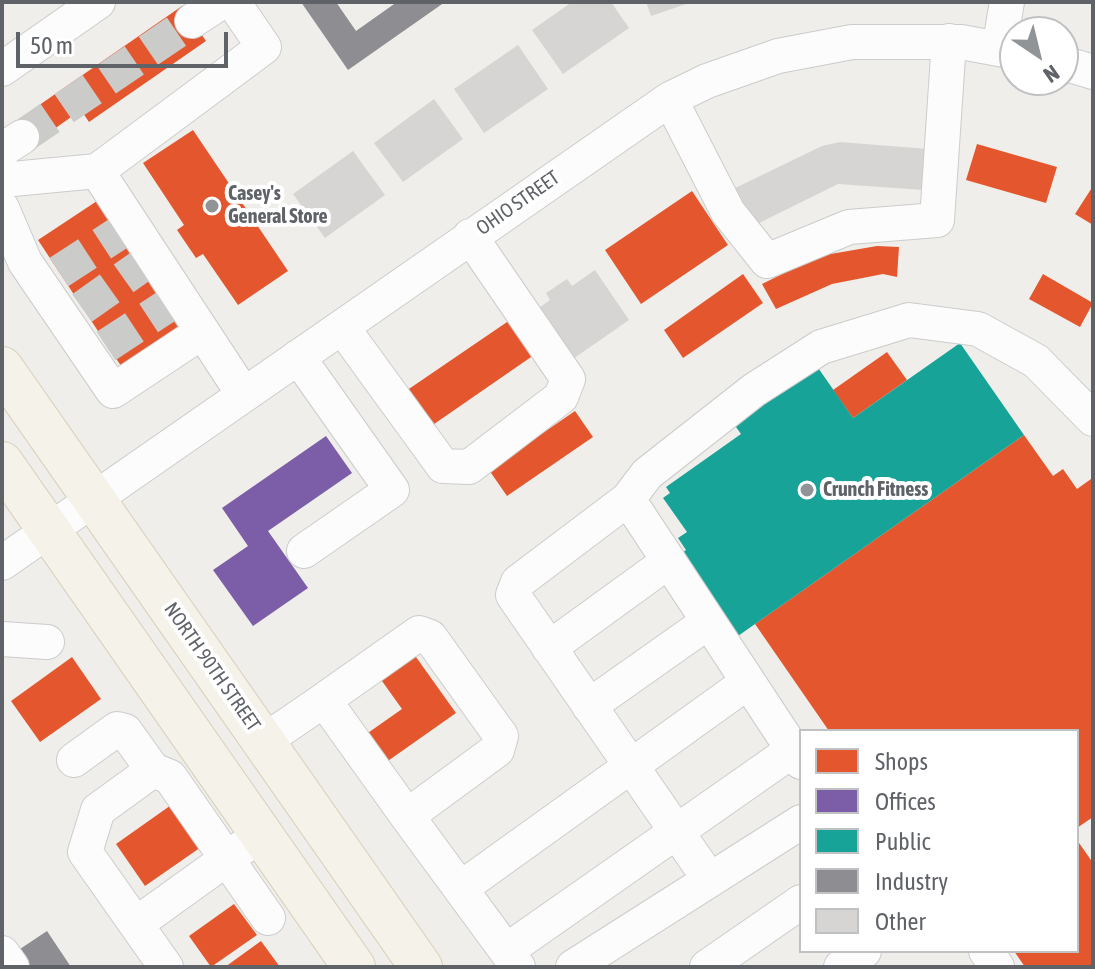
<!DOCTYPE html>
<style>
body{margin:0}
#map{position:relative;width:1095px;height:969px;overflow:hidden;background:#efeeea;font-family:"Asap Condensed",sans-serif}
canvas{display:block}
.frame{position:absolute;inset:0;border:4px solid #5f6368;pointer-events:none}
.legend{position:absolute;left:799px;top:729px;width:280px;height:224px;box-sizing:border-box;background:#fff;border:2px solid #bfc1c3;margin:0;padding:10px 14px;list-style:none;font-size:24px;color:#5f6368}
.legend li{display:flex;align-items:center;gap:16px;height:40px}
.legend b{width:40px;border:2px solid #bfc1c3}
.north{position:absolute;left:999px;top:16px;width:80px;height:80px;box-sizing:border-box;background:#fff;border:2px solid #bfc1c3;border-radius:50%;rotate:145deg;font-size:22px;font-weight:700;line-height:32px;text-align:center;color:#5f6368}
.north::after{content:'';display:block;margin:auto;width:28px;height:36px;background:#919496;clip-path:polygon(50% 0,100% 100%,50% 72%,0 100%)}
.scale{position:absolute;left:16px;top:32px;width:212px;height:36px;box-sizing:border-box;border:4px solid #5f6368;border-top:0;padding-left:10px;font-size:24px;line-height:28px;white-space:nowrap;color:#5f6368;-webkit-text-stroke:6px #fff;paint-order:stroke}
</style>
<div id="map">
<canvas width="1095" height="969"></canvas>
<div class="frame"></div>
<ul class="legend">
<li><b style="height:22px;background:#e4572e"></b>Shops</li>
<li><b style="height:22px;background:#7b5ea7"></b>Offices</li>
<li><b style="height:22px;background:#17a398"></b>Public</li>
<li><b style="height:22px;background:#8d8d92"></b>Industry</li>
<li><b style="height:22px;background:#d6d5d3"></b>Other</li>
</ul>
<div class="north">N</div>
<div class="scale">50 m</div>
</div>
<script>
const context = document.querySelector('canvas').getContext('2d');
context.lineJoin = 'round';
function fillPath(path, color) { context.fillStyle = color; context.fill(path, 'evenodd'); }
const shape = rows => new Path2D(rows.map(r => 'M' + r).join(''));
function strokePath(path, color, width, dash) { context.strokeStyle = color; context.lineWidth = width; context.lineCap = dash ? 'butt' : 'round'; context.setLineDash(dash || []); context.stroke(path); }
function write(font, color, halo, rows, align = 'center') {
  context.font = font + ' "Asap Condensed",sans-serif'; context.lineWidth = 8; context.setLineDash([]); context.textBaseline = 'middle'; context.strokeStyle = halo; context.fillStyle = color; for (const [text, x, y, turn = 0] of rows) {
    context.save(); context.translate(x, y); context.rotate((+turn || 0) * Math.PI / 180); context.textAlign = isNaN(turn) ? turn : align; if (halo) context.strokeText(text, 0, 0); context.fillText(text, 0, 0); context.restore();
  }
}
fillPath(shape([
 [182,6,206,41,89,122,81,110,29,147,12,124],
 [193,130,288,271,238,305,203,254,196,258,177,230,184,225,143,163],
 [977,144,1057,167,1046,203,966,180],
 [1093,186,1093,225,1075,214],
 [692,191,728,245,641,304,605,250],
 [100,199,186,327,123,369,38,240],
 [877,246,899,247,897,277,883,274,832,284,776,309,762,284,819,256],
 [743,274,763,303,683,358,664,330],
 [1043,274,1093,303,1080,327,1029,299],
 [510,320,534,355,424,431,400,395],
 [887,352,907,380,853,418,833,390],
 [575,411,593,437,507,496,489,470],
 [1024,435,1053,476,1063,469,1077,489,1091,479,1093,483,1093,817,1077,828,1077,731,829,731,755,624],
 [411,650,456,713,385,763,365,735,402,709,377,674],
 [72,657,101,699,40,742,11,701],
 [174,803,204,845,145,886,116,844],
 [1077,840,1093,863,1093,967,1025,967,1014,951,1077,951],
 [234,904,257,935,211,967,189,936],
 [261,941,280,967,225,967]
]), '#e4572e');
fillPath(shape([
 [326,436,352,473,268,531,308,588,253,626,213,570,248,546,222,508]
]), '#7b5ea7');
fillPath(shape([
 [960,343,1024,435,738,636,681,554,686,550,678,538,687,532,663,498,670,493,666,487,741,434,731,420,814,362,853,418]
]), '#17a398');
fillPath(shape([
 [301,2,336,2,356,31,397,2,445,2,348,70],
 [47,931,71,967,28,967,17,951]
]), '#8d8d92');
fillPath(shape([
 [572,2,611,2,629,28,563,74,532,30],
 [646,2,689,2,689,3,651,16],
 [518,45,548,89,484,133,454,89],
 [434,99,463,139,403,182,374,143],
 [840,142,941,150,938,191,838,184,749,228,731,190,822,146],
 [353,151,385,195,325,238,293,194],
 [595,270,629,320,570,361,536,310,550,300,546,293,567,279,572,286]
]), '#d6d5d3');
strokePath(shape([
 [22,137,192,21],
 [59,272,122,231],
 [82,308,144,264],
 [106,346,170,304]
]), '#cbcbca', 34, [34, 17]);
const minor = shape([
 [192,21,221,2],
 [999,49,1007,2],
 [1063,63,1093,72],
 [2,69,98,2],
 [670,99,728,212,767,261,849,227,937,220,949,41],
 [2,150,22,137],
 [97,171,264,47,233,2],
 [2,180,97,171,244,395],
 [2,208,25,262,113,391,202,332],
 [342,327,443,466,469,467,561,397,568,379,470,236],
 [298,357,392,490,304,551],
 [628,499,518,582,513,595,710,880],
 [2,563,670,99,707,81,778,56,852,42,961,42,1015,52],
 [2,639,47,642],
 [549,648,669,561],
 [589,706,708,622],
 [264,741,324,700],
 [74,760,117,729,125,731,153,770],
 [801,762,628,499,647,474,754,390,821,347,909,320,978,329,1036,361,1093,419],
 [407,816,497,750,501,736,430,637,419,633,324,700,407,816,518,967],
 [461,888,748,682],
 [136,924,246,845],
 [506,951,793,750],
 [986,951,997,967],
 [2,953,12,967],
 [166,967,85,852,98,810,153,770,170,777,268,918],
 [573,967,801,822],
 [707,967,801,902],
 [841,967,864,951]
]);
const major = shape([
 [2,368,421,967],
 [2,463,354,967]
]);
strokePath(minor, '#cbcccc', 36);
strokePath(major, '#d7ceb8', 44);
strokePath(minor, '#fdfcfc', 34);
strokePath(major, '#f4f2e9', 42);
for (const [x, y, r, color] of [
 [212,206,8,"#919496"],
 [807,490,8,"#919496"]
]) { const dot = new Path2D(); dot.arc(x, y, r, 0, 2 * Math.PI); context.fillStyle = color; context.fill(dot); strokePath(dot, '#fff', 3); }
write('bold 20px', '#5f6368', '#fff', [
 ["Casey's",228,194],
 ["General Store",228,217],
 ["Crunch Fitness",823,490]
], 'left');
write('20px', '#5f6368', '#fff', [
 ["OHIO STREET",518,203,-35],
 ["NORTH 90TH STREET",212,667,55]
]);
</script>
